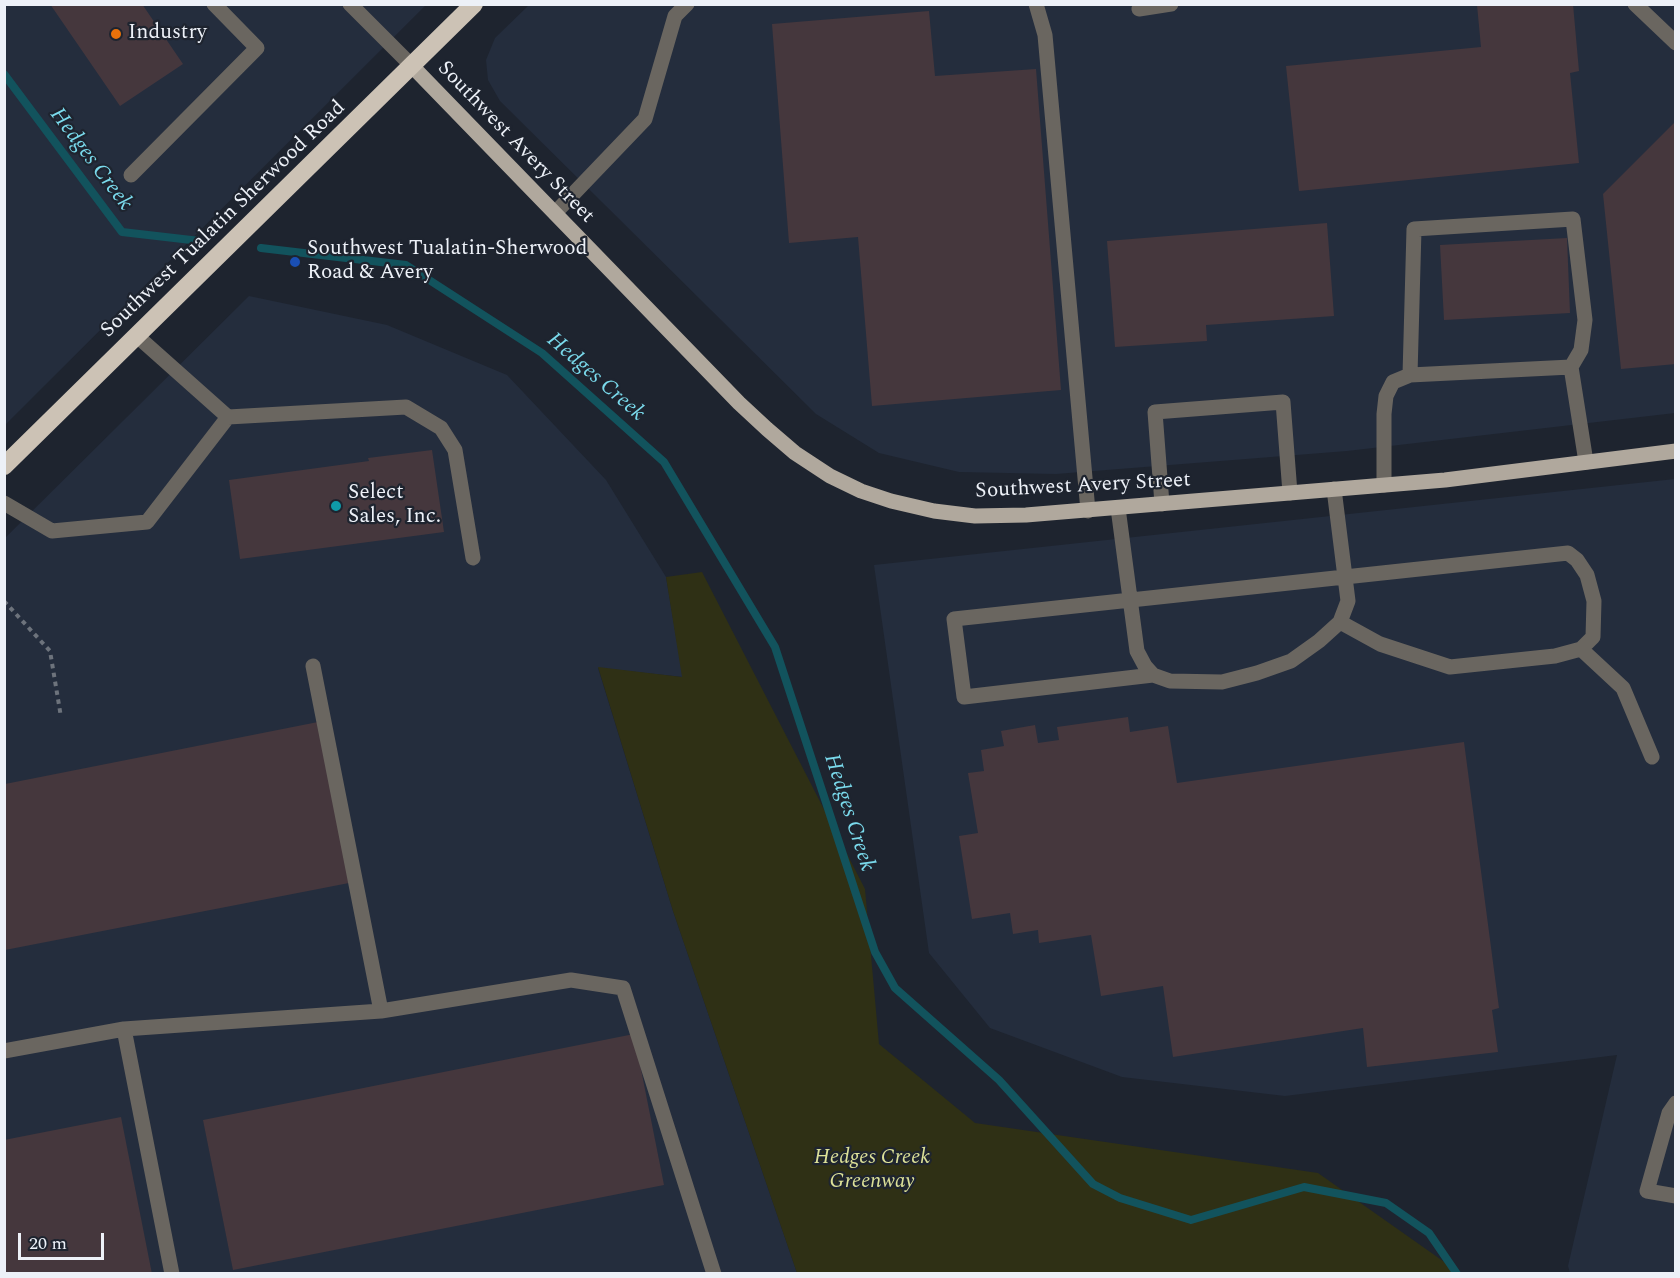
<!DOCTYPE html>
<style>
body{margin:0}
#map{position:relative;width:1680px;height:1278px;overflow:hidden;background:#1e242f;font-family:Spectral,serif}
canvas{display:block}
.frame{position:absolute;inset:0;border:6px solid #edf1f8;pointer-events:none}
.scale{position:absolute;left:18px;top:1233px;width:86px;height:27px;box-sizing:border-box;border:3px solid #edf1f8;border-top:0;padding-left:8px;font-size:18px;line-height:21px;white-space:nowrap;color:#edf1f8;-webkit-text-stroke:4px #1e242f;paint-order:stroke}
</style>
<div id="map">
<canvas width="1680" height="1278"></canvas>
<div class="frame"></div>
<div class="scale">20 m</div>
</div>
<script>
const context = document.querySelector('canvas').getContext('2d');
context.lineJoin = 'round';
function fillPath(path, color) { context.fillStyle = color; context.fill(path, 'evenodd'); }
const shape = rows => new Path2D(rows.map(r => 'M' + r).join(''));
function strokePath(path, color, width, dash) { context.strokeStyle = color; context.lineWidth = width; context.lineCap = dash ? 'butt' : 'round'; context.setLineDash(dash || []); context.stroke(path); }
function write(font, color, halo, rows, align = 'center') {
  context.font = font + ' Spectral,serif'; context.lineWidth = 4.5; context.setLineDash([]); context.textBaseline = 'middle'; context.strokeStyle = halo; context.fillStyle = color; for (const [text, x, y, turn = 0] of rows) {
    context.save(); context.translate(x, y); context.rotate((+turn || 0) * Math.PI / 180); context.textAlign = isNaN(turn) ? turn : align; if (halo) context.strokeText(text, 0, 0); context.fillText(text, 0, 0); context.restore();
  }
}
fillPath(shape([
 [530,4,1675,5,1675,413,1347,451,1056,474,959,472,879,453,816,414,500,101,488,80,486,60,495,38],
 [5,5,426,5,5,425],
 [249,296,387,325,507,375,606,480,666,577,683,677,598,668,673,911,797,1273,5,1274,5,538],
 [1675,479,1675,1273,1570,1273,1568,1266,1617,1055,1285,1096,1122,1077,990,1028,929,953,874,565]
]), '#242d3d');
fillPath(shape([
 [702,572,865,889,879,1044,975,1123,1318,1173,1460,1273,797,1273,673,911,598,667,682,677,666,577]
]), '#2f3015');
strokePath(shape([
 [4,74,122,232,200,241],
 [261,248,406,265,542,353,664,462,775,647,875,952,895,988,999,1080,1093,1184,1120,1198,1191,1220,1304,1187,1386,1203,1429,1233,1457,1274]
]), '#12535d', 8);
fillPath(shape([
 [50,4,142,4,183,64,120,106],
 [1484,4,1573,4,1579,71,1570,73,1579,163,1299,191,1286,66,1481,47,1477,5],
 [929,11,935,76,1036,69,1061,390,872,406,858,237,789,243,772,24],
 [1676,121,1676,364,1621,369,1603,194],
 [1327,223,1334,316,1206,325,1207,341,1115,347,1107,241],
 [1567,238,1570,313,1444,320,1440,245],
 [432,450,444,532,240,559,229,480,369,461,368,458],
 [1128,717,1130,732,1168,726,1177,783,1464,742,1499,1008,1492,1010,1498,1052,1367,1067,1363,1028,1173,1057,1163,986,1101,996,1091,935,1039,943,1038,930,1013,934,1010,913,972,919,959,836,978,833,968,773,984,771,981,750,1004,746,1001,731,1035,725,1038,743,1059,740,1057,727],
 [318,722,349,883,5,950,5,784],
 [634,1034,664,1185,233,1270,203,1120],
 [121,1117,152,1274,4,1274,4,1140]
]), '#45373d');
strokePath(shape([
 [4,601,50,651,61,717]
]), '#6d737c', 4, [4.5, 4.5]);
strokePath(shape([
 [350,4,412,66],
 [1036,4,1045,35,1088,511],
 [1635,4,1676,43],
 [1139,9,1171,4],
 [131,175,257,48,214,4],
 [555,213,645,119,675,16,687,4],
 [1410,375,1414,229,1573,219,1585,320,1581,350,1571,367,1586,462],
 [228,417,406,407,441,428,455,450,473,558],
 [1384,485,1384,414,1386,396,1393,382,1410,375,1571,367],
 [4,503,52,531,147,522,228,417,137,336],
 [1162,504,1155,412,1283,402,1290,493],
 [1118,508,1137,651,1145,666,1153,675,1170,681,1222,682,1257,673,1291,661,1319,641,1340,622,1348,601,1334,489],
 [1581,649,1623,688,1652,757],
 [313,666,381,1011],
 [1153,675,964,697,954,619,1568,553,1577,560,1587,575,1594,601,1593,637,1581,649,1555,656,1450,667,1380,644,1340,622],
 [124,1029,172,1274],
 [4,1051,124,1029,381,1011,571,980,623,988,714,1274],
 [1676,1103,1669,1113,1647,1191,1676,1196]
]), '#6a6660', 15);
strokePath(shape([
 [412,66,739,403,767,429,795,453,830,476,861,491,891,501,934,511,975,516,1026,515,1445,480,1676,451]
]), '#b0a89d', 15);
strokePath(shape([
 [4,466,474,4]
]), '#ccc2b5', 18);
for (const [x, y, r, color] of [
 [116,34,6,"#e8710a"],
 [295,262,6,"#1a4fb4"],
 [336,506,6,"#0f9aa8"]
]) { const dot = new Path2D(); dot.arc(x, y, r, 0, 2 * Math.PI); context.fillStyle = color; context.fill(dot); strokePath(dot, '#1e242f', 2); }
write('21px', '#edf1f8', '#1e242f', [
 ["Industry",128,34],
 ["Southwest Tualatin-Sherwood",307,250],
 ["Road & Avery",307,274],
 ["Select",348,494],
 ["Sales, Inc.",348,518]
], 'left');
write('21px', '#edf1f8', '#1e242f', [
 ["Southwest Avery Street",515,143,46],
 ["Southwest Tualatin Sherwood Road",224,220,-44],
 ["Southwest Avery Street",1083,487,-3]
]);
write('italic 21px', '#dde198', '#1e242f', [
 ["Hedges Creek",872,1159],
 ["Greenway",872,1183]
]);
write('italic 22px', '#7adaec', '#1e242f', [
 ["Hedges Creek",90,160,53],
 ["Hedges Creek",595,378,41],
 ["Hedges Creek",848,813,72]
]);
</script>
